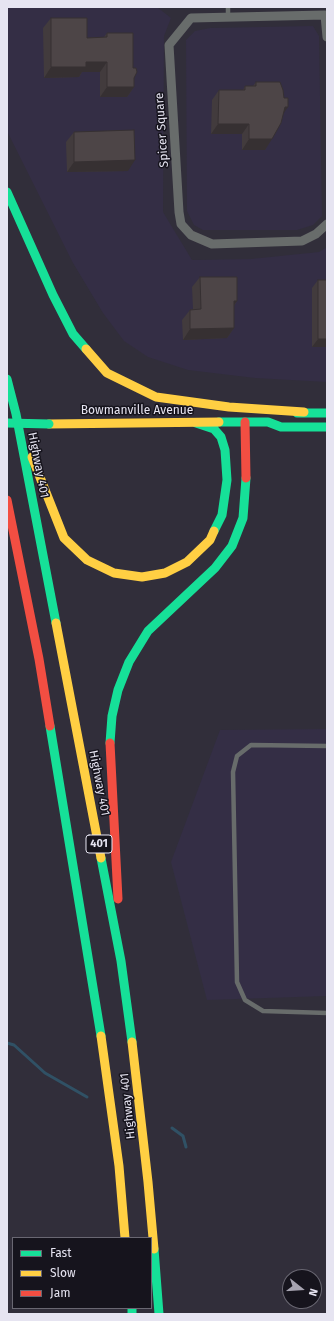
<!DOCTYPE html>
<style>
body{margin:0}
#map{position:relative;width:334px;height:1321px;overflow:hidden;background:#312e3a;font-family:"Fira Sans",sans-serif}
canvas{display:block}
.frame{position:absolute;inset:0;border:8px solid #e6e4f1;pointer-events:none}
.legend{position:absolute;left:12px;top:1237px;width:140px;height:72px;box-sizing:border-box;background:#16141d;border:1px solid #696772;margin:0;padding:5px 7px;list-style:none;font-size:12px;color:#e6e4f1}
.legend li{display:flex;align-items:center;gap:8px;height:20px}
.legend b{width:20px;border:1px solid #696772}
.north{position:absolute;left:282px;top:1269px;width:40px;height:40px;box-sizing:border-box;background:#16141d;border:1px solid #696772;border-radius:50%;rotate:107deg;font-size:11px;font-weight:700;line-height:16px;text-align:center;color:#e6e4f1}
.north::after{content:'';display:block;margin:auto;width:14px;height:18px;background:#a7a4b1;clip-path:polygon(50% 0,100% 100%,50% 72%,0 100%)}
</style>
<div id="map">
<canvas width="334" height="1321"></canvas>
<div class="frame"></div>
<ul class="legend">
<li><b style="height:5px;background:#16e098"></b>Fast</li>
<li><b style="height:5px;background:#ffcf43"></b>Slow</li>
<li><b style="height:5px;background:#f24e42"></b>Jam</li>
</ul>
<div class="north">N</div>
</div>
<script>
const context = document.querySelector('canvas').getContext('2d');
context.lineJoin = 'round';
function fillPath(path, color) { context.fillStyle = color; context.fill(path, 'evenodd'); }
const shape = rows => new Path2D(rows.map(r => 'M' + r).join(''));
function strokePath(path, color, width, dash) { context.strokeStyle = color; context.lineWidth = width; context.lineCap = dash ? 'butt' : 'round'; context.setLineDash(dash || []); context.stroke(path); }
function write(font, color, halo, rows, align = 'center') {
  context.font = font + ' "Fira Sans",sans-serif'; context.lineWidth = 3; context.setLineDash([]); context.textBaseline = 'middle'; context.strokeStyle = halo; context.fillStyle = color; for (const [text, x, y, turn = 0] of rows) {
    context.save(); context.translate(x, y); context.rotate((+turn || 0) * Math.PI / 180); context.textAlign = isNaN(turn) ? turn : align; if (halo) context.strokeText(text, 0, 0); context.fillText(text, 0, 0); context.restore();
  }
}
fillPath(shape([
 [7,7,157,7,171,18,164,36,163,212,192,260,251,259,319,252,327,247,327,382,255,378,188,370,148,357,124,341,103,313,73,263,7,131],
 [313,26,319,36,322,216,313,225,297,230,203,230,194,225,187,211,186,40,195,31,210,28],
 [327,729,327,996,207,1000,171,862,220,730]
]), '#342e45');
strokePath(shape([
 [7,1043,14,1045,45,1073,87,1097],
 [172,1128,183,1136,186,1147]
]), '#305165', 3);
strokePath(shape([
 [228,17,228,7],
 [327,746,251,745,237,756,233,772,237,982,245,1000,263,1011,327,1013]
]), '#686c6b', 4.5);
strokePath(shape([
 [327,37,325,15,191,18,169,45,179,212,181,224,191,235,212,244,302,241,316,234,327,224]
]), '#686c6b', 9);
strokePath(shape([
 [7,192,53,295,73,334,86,349],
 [7,379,16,414,56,623],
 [297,413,327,413],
 [219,422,268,422,281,427,327,427],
 [196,423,214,429,221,437,225,450,227,480,222,515,214,531],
 [50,726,101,1036],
 [110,743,112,716,118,690,129,662,148,631,215,568,232,546,243,518,246,478],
 [101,858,121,961,132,1042],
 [154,1249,159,1314],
 [132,1308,132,1314]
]), '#16e098', 9);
strokePath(shape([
 [86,349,107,373,156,397,229,407,304,412],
 [49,424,219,422],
 [32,457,64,538,87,560,114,573,142,577,165,573,187,562,210,540,214,531],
 [56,623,101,858],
 [101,1036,119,1166,125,1238],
 [132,1042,148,1182,154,1249]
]), '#ffcf43', 9);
strokePath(shape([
 [245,422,246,478],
 [7,500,39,659,50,726],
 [110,743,118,899]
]), '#f24e42', 9);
strokePath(shape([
 [7,423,49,424]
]), '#16e098', 9);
fillPath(shape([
 [51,18,87,38,104,37,107,33,133,68,134,87,127,97,100,97,100,72,82,72,79,77,44,78,43,28],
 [256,82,283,114,265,150,242,150,242,134,211,134,212,100,219,90,243,90,245,86,253,86],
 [74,132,128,171,67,172,66,142],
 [200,277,237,301,234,306,234,328,227,338,183,340,182,320,190,310,193,309,192,287],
 [318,280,327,347,312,347,312,288]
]), '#423b3d');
fillPath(shape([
 [86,62,107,62,100,72,82,72,79,77,44,78,51,67],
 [107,87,134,87,127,97,100,97],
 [285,107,288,107,281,117],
 [218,124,249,124,242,134,211,134],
 [249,139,272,139,265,150,242,150],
 [135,160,128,171,67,172,74,162],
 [234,301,237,301,230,311],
 [234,328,227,338,183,340,190,329],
 [318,339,327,339,327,347,312,347]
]), '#363032');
const building = shape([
 [51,18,87,18,87,38,107,37,107,33,133,33,133,68,136,68,137,72,134,78,134,87,107,87,107,62,86,62,86,67,51,67,51,18],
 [256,82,280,82,283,90,284,98,288,98,288,107,285,107,281,123,272,139,249,139,249,124,218,124,219,90,245,90,245,86,256,86,256,82],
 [134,130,135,160,74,162,74,132,134,130],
 [200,277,237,277,237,301,234,301,234,328,190,329,190,310,201,309,200,277],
 [318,280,327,280,327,339,318,339,318,280]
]);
fillPath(building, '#4d4547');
strokePath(building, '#363032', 1);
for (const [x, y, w] of [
 [99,844,26]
]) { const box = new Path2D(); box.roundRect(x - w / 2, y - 9, w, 18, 3); context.fillStyle = '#16141d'; context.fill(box); strokePath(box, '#e6e4f1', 1); }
write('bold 11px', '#e6e4f1', null, [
 ["401",99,844]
]);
write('12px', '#e6e4f1', '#16141d', [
 ["Spicer Square",162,130,-94],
 ["Bowmanville Avenue",137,411],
 ["Highway 401",38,465,79],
 ["Highway 401",99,783,79],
 ["Highway 401",128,1106,-96]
]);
</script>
